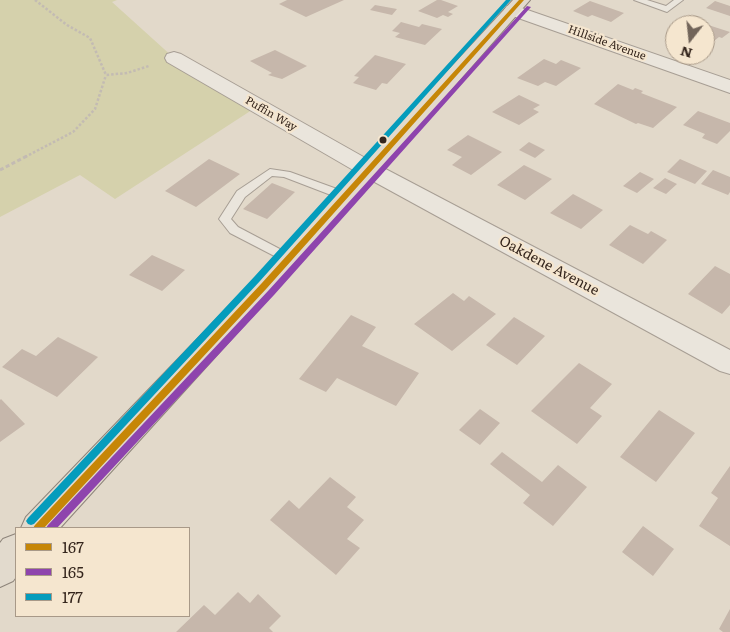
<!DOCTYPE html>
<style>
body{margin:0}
#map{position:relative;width:730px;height:632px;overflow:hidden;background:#e2d9ca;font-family:Literata,serif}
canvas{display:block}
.legend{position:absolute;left:15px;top:527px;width:175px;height:90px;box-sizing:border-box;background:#f5e6cf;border:1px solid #a89988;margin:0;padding:6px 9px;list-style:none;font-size:15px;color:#35261d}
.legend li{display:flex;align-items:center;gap:10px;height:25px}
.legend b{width:25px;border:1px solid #a89988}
.north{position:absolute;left:665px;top:15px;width:50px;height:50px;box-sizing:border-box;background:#f5e6cf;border:1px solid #a89988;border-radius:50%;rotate:196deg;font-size:14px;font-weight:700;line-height:20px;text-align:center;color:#35261d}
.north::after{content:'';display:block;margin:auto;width:18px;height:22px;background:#72655a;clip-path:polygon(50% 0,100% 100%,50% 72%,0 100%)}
</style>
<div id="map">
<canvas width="730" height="632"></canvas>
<ul class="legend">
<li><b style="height:6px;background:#c68607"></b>167</li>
<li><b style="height:6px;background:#8e44ad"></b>165</li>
<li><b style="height:6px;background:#059cbc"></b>177</li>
</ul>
<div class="north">N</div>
</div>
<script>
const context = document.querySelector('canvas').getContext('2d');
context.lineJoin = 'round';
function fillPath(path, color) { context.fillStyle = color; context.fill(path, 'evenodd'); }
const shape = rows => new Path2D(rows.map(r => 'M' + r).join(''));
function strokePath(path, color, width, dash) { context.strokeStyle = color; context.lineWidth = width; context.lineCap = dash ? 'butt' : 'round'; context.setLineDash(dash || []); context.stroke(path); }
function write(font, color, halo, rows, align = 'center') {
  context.font = font + ' Literata,serif'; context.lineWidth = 4.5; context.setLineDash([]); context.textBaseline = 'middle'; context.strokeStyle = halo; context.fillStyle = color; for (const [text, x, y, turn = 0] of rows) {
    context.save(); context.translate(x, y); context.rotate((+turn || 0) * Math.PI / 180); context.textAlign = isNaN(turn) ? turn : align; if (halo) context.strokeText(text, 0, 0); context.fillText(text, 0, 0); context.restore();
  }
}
fillPath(shape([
 [0,0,117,0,112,2,174,58,258,106,115,199,80,175,0,217]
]), '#d5d1ac');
fillPath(shape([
 [287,0,344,0,306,17,279,4],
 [437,0,441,0,458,6,448,12,453,14,448,17,443,15,437,18,418,11],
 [590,1,624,13,611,22,592,15,588,17,573,11],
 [715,1,730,6,730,16,706,8],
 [375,5,397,9,392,15,370,10],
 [401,22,419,27,422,24,442,29,425,45,395,37,400,33,392,31],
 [694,23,700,25,702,23,730,32,722,38,719,37,705,48,705,25,691,25],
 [275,50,307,66,282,79,268,75,272,73,250,61],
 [375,55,406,64,387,84,382,83,376,90,353,83,359,77,354,76],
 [544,59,556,64,561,60,581,68,556,86,545,82,538,86,517,78],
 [618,84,633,90,635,88,643,91,641,93,677,107,653,128,638,123,636,124,594,104],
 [519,95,540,105,533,109,539,112,519,125,492,112],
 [698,111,730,123,730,131,717,144,702,138,705,134,683,125],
 [468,135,502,152,471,175,452,165,462,157,447,150],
 [529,142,545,150,535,158,519,150],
 [209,159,240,174,196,207,165,191],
 [680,159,707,171,695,184,667,172],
 [524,165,552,179,525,200,497,185],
 [713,170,730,177,730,192,728,195,701,184],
 [640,172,654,179,637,193,623,186],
 [665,178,677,184,666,194,653,188],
 [272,183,295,192,267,219,243,209],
 [573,194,603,210,581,229,550,213],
 [630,225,648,234,651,231,667,240,643,264,609,245],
 [152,255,185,270,162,291,129,275],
 [715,266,730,274,730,305,722,314,688,294],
 [453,293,464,301,469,296,496,314,452,351,414,324],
 [351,315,376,327,362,346,419,373,396,406,337,378,326,392,299,379],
 [514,317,545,336,517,365,486,345],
 [58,337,98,357,57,397,2,367,22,349,36,356],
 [579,363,612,384,590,408,602,416,577,444,531,411],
 [1,399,25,424,0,442,0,400],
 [480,409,500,423,480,445,459,430],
 [659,410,695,433,656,482,620,457],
 [502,452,542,482,558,465,587,487,553,526,523,503,530,495,490,464],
 [730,466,730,546,699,526,718,498,711,493],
 [330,477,356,497,347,507,364,520,347,539,360,548,336,575,270,520,289,500,299,509],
 [643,526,674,549,653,576,622,552],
 [238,592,250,603,258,594,281,616,269,628,273,632,176,632,204,605,215,615],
 [730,609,730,632,723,632,719,629]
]), '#c6b7ab');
const lane = shape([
 [634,0,647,0,666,6,674,0,683,0,667,12,634,0],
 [270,169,290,172,348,193,350,196,344,200,284,177,272,176,245,197,231,219,238,227,293,256,294,259,293,262,288,263,230,233,219,219,237,191,270,169]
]);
const street = shape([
 [513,5,730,80,730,93,507,14,504,10,507,6,513,5],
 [174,52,181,54,376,164,730,350,730,374,720,371,360,174,167,62,165,58,167,54,174,52]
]);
const primary = shape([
 [513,0,530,0,273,293,60,528,21,528,26,517,255,279,513,0],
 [16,534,16,577,13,581,0,587,0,543,3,539,16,534]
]);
strokePath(lane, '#a79e94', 2);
strokePath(street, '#a79e94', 2);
strokePath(primary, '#8d847a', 2);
strokePath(shape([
 [35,0,67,25,90,38,106,75,127,73,149,66],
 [25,157,73,132,95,109,106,75]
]), '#c3bbb3', 2.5, [2.5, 2]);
strokePath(shape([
 [0,170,27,156]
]), '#c3bbb3', 3, [4, 2.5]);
fillPath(lane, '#eae5dc');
fillPath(street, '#eae5dc');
fillPath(primary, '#e2dacd');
fillPath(shape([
 [519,0,524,0,267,288,44,528,33,528,35,525,261,284,519,0]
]), '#c68607');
fillPath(shape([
 [527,6,531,7,274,295,57,528,46,528,48,525,268,291,527,6]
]), '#8e44ad');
fillPath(shape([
 [506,0,511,0,260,281,34,524,31,525,28,524,26,521,28,518,254,277,506,0]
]), '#059cbc');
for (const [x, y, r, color] of [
 [383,140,4.5,"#35261d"]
]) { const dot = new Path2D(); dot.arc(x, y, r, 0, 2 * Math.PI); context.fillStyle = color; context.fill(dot); strokePath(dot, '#f5e6cf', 2); }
write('11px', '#35261d', '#f5e6cf', [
 ["Hillside Avenue",607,43,20],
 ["Puffin Way",271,114,30]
]);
write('14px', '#35261d', '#f5e6cf', [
 ["Oakdene Avenue",549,266,28]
]);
</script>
